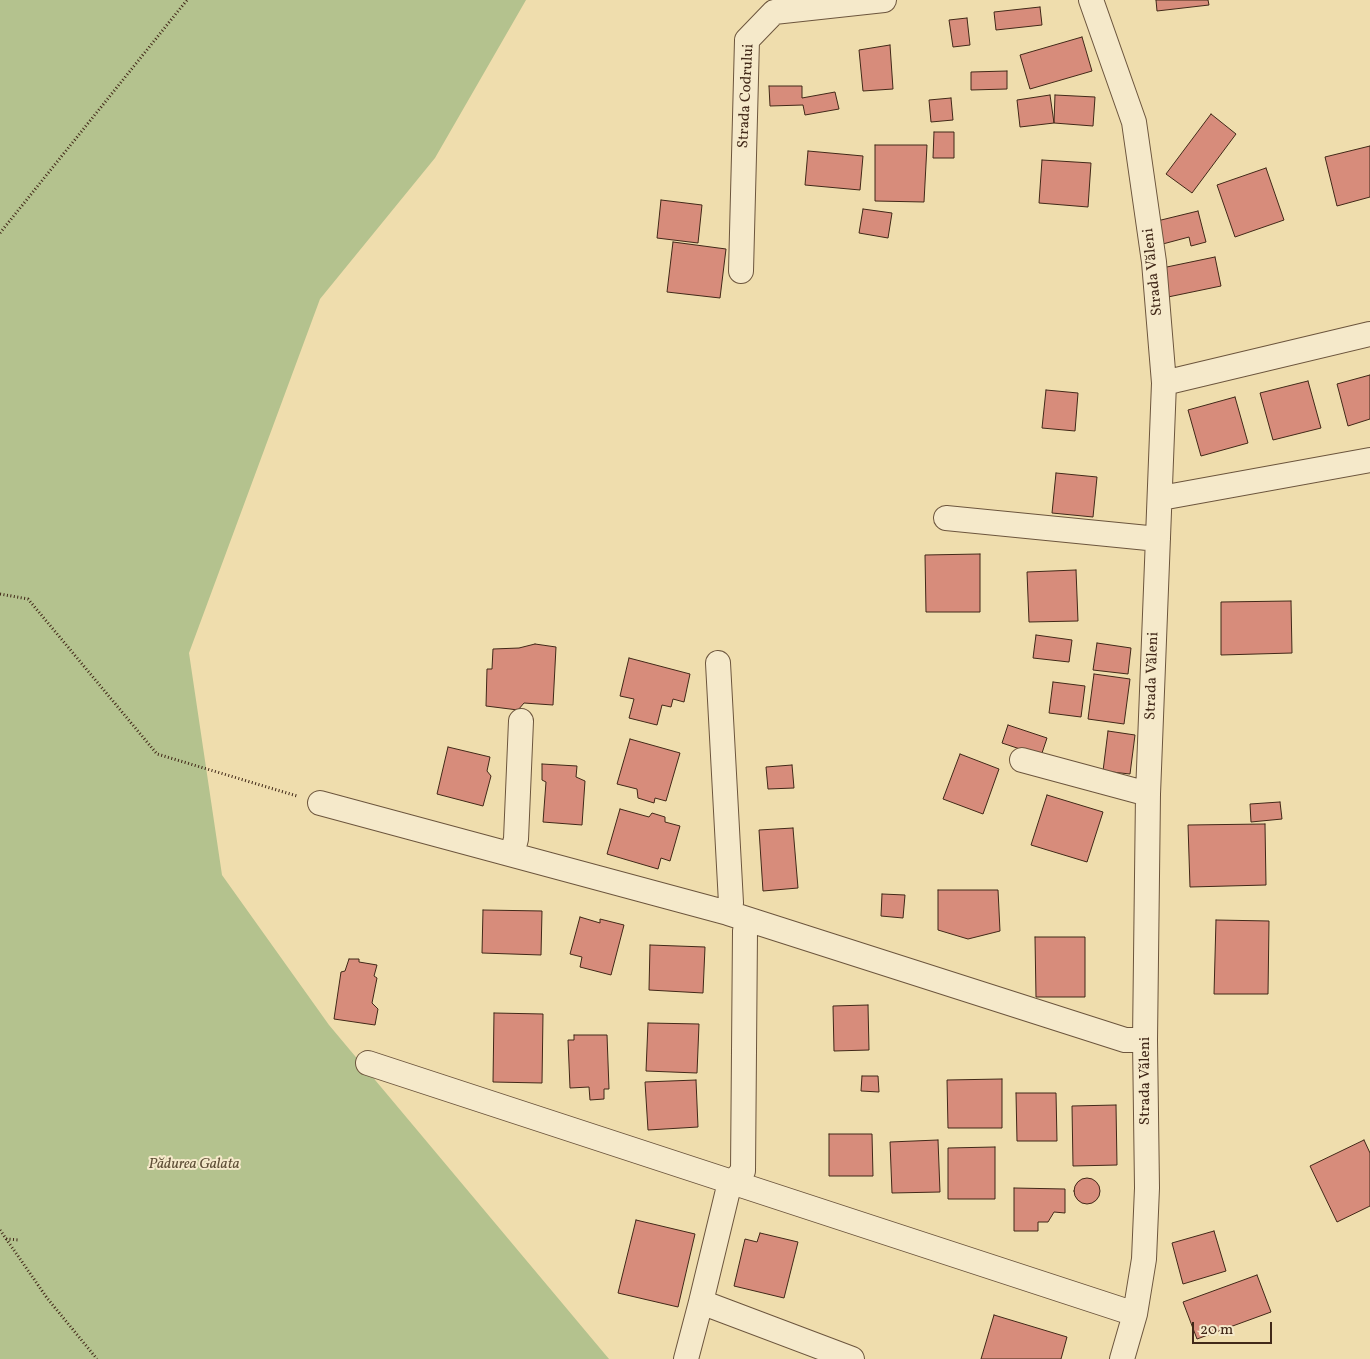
<!DOCTYPE html>
<meta charset="utf-8">
<style>
body{margin:0}
#map{position:relative;width:1370px;height:1359px;overflow:hidden;background:#efddad;font-family:Vollkorn,serif}
canvas{display:block}
.scale{position:absolute;left:1192px;top:1322px;width:80px;height:22px;box-sizing:border-box;border:2px solid #412818;border-top:0;padding-left:6px;font-size:15px;line-height:18px;white-space:nowrap;color:#412818;-webkit-text-stroke:4px #f5e9ca;paint-order:stroke}
</style>
<div id="map">
<canvas width="1370" height="1359"></canvas>
<div class="scale">20 m</div>
</div>
<script>
const context = document.querySelector('canvas').getContext('2d');
context.lineJoin = 'round';
function fillPath(path, color) { context.fillStyle = color; context.fill(path, 'evenodd'); }
const shape = rows => new Path2D(rows.map(r => 'M' + r).join(''));
function strokePath(path, color, width, dash) { context.strokeStyle = color; context.lineWidth = width; context.lineCap = dash ? 'butt' : 'round'; context.setLineDash(dash || []); context.stroke(path); }
function write(font, color, halo, rows, align = 'center') {
  context.font = font + ' Vollkorn,serif'; context.lineWidth = 4; context.setLineDash([]); context.textBaseline = 'middle'; context.strokeStyle = halo; context.fillStyle = color; for (const [text, x, y, turn = 0] of rows) {
    context.save(); context.translate(x, y); context.rotate((+turn || 0) * Math.PI / 180); context.textAlign = isNaN(turn) ? turn : align; if (halo) context.strokeText(text, 0, 0); context.fillText(text, 0, 0); context.restore();
  }
}
fillPath(shape([
 [0,0,526,0,435,158,320,299,189,653,222,875,329,1025,609,1359,0,1359]
]), '#b4c28e');
const building = shape([
 [1156,0,1208,0,1209,5,1157,11,1156,0],
 [1040,7,1042,25,996,30,994,12,1040,7],
 [967,18,970,45,953,47,949,20,967,18],
 [1082,37,1092,71,1030,89,1020,55,1082,37],
 [890,45,893,89,863,91,859,50,890,45],
 [1007,71,1007,89,971,90,971,72,1007,71],
 [769,86,802,86,802,98,835,92,839,109,805,115,803,105,770,106,769,86],
 [1050,95,1054,123,1020,127,1017,100,1050,95],
 [1055,95,1095,97,1093,126,1054,123,1055,95],
 [951,98,953,120,931,122,929,100,951,98],
 [1211,114,1236,134,1192,193,1166,174,1211,114],
 [934,132,954,132,954,158,933,158,934,132],
 [875,145,927,145,924,202,875,201,875,145],
 [1370,146,1370,197,1337,206,1325,157,1370,146],
 [808,151,863,156,860,190,805,185,808,151],
 [1042,160,1091,163,1088,207,1039,203,1042,160],
 [1266,168,1284,220,1235,237,1217,185,1266,168],
 [661,200,702,205,698,243,657,238,661,200],
 [863,209,892,213,888,238,859,233,863,209],
 [1198,211,1206,242,1191,246,1189,237,1159,245,1153,222,1198,211],
 [673,242,726,249,720,298,667,292,673,242],
 [1215,257,1221,286,1168,297,1162,268,1215,257],
 [1370,375,1370,419,1348,426,1337,384,1370,375],
 [1308,381,1321,428,1273,440,1260,393,1308,381],
 [1046,390,1078,393,1075,431,1042,428,1046,390],
 [1235,397,1248,443,1201,456,1188,410,1235,397],
 [1056,473,1097,477,1093,517,1052,513,1056,473],
 [980,554,980,612,926,612,925,555,980,554],
 [1076,570,1078,621,1029,622,1027,572,1076,570],
 [1291,601,1292,653,1221,655,1221,602,1291,601],
 [1036,635,1072,640,1069,662,1033,658,1036,635],
 [1097,643,1131,648,1128,674,1093,670,1097,643],
 [535,644,556,647,553,705,524,703,518,710,486,706,487,669,492,669,493,649,519,648,535,644],
 [629,658,690,674,684,702,673,699,671,707,662,705,657,725,629,718,634,699,620,696,629,658],
 [1094,674,1130,679,1124,724,1088,719,1094,674],
 [1053,682,1085,686,1081,717,1049,713,1053,682],
 [1008,725,1047,738,1041,756,1002,743,1008,725],
 [1108,731,1135,735,1130,774,1103,771,1108,731],
 [630,739,680,753,666,801,655,798,654,803,638,798,637,789,617,784,630,739],
 [448,747,490,757,487,771,491,776,483,806,437,794,448,747],
 [960,754,999,769,983,814,943,799,960,754],
 [542,764,577,766,576,777,585,781,582,825,543,822,546,782,542,780,542,764],
 [792,765,794,788,768,789,766,767,792,765],
 [1047,795,1103,812,1087,862,1031,845,1047,795],
 [1280,802,1282,819,1251,822,1250,804,1280,802],
 [620,809,649,817,652,813,665,817,665,822,680,826,670,861,661,858,658,869,607,854,620,809],
 [1265,824,1266,885,1190,887,1188,825,1265,824],
 [793,828,798,888,763,891,759,830,793,828],
 [938,890,998,890,1000,931,968,939,938,930,938,890],
 [882,894,905,895,903,918,881,916,882,894],
 [483,910,542,911,541,955,482,953,483,910],
 [580,917,600,923,600,919,624,925,611,975,580,967,582,957,570,954,580,917],
 [1216,920,1269,921,1268,994,1214,994,1216,920],
 [1035,937,1085,937,1085,997,1036,997,1035,937],
 [650,945,705,947,703,993,649,990,650,945],
 [349,959,359,959,359,962,377,965,374,976,377,978,372,1003,378,1009,375,1025,334,1019,341,972,345,971,349,959],
 [868,1005,869,1050,834,1051,833,1006,868,1005],
 [494,1013,543,1014,542,1083,493,1082,494,1013],
 [648,1023,699,1024,697,1073,646,1071,648,1023],
 [574,1035,607,1035,609,1089,604,1089,604,1099,590,1100,589,1087,570,1088,568,1040,574,1040,574,1035],
 [862,1076,878,1076,879,1092,861,1091,862,1076],
 [1002,1079,1002,1128,948,1128,947,1080,1002,1079],
 [696,1080,698,1127,648,1130,645,1082,696,1080],
 [1016,1093,1056,1093,1057,1141,1017,1141,1016,1093],
 [1116,1105,1117,1165,1073,1166,1072,1106,1116,1105],
 [829,1134,872,1134,873,1176,829,1176,829,1134],
 [938,1140,940,1192,892,1193,890,1142,938,1140],
 [1364,1140,1370,1153,1370,1206,1337,1222,1310,1166,1364,1140],
 [995,1147,995,1199,948,1199,948,1148,995,1147],
 '1074 1191a13 13 0 1 1 26 0a13 13 0 1 1-26 0Z',
 [1014,1188,1065,1189,1065,1213,1054,1212,1048,1222,1038,1222,1038,1231,1014,1231,1014,1188],
 [636,1220,695,1234,678,1307,618,1293,636,1220],
 [1214,1231,1226,1271,1183,1284,1172,1243,1214,1231],
 [760,1233,798,1242,784,1298,734,1286,745,1239,757,1242,760,1233],
 [1257,1275,1271,1312,1197,1339,1183,1302,1257,1275],
 [994,1315,1067,1337,1061,1359,981,1359,994,1315]
]);
fillPath(building, '#d78c7b');
strokePath(building, '#412818', 1);
const minor = shape([
 [1091,0,1134,122,1154,262,1164,383,1148,794,1145,1040,1147,1188,1144,1259,1135,1314,1122,1359],
 [741,271,747,40,774,12,884,0],
 [1164,383,1370,334],
 [1161,498,1370,460],
 [946,518,1158,539],
 [718,663,731,903,728,913],
 [1022,760,1148,794],
 [320,803,728,913,1125,1040,1145,1040],
 [512,854,516,839,521,721],
 [748,920,745,931,743,1171,729,1186,701,1302,852,1359],
 [368,1063,1135,1314],
 [686,1359,701,1302]
]);
strokePath(minor, '#6c553d', 26);
strokePath(shape([
 [0,233,187,0],
 [0,594,28,599,157,754,297,796],
 [0,1230,47,1298,97,1359],
 [6,1239,19,1240]
]), '#412818', 3, [1, 2.5]);
strokePath(minor, '#f5e9ca', 24);
write('15px', '#412818', '#f5e9ca', [
 ["Strada Codrului",747,96,-87],
 ["Strada Văleni",1154,272,-96],
 ["Strada Văleni",1153,676,-88],
 ["Strada Văleni",1146,1081,-90]
]);
write('italic 15px', '#5e4e36', '#f5e9ca', [
 ["Pădurea Galata",194,1165]
]);
</script>
